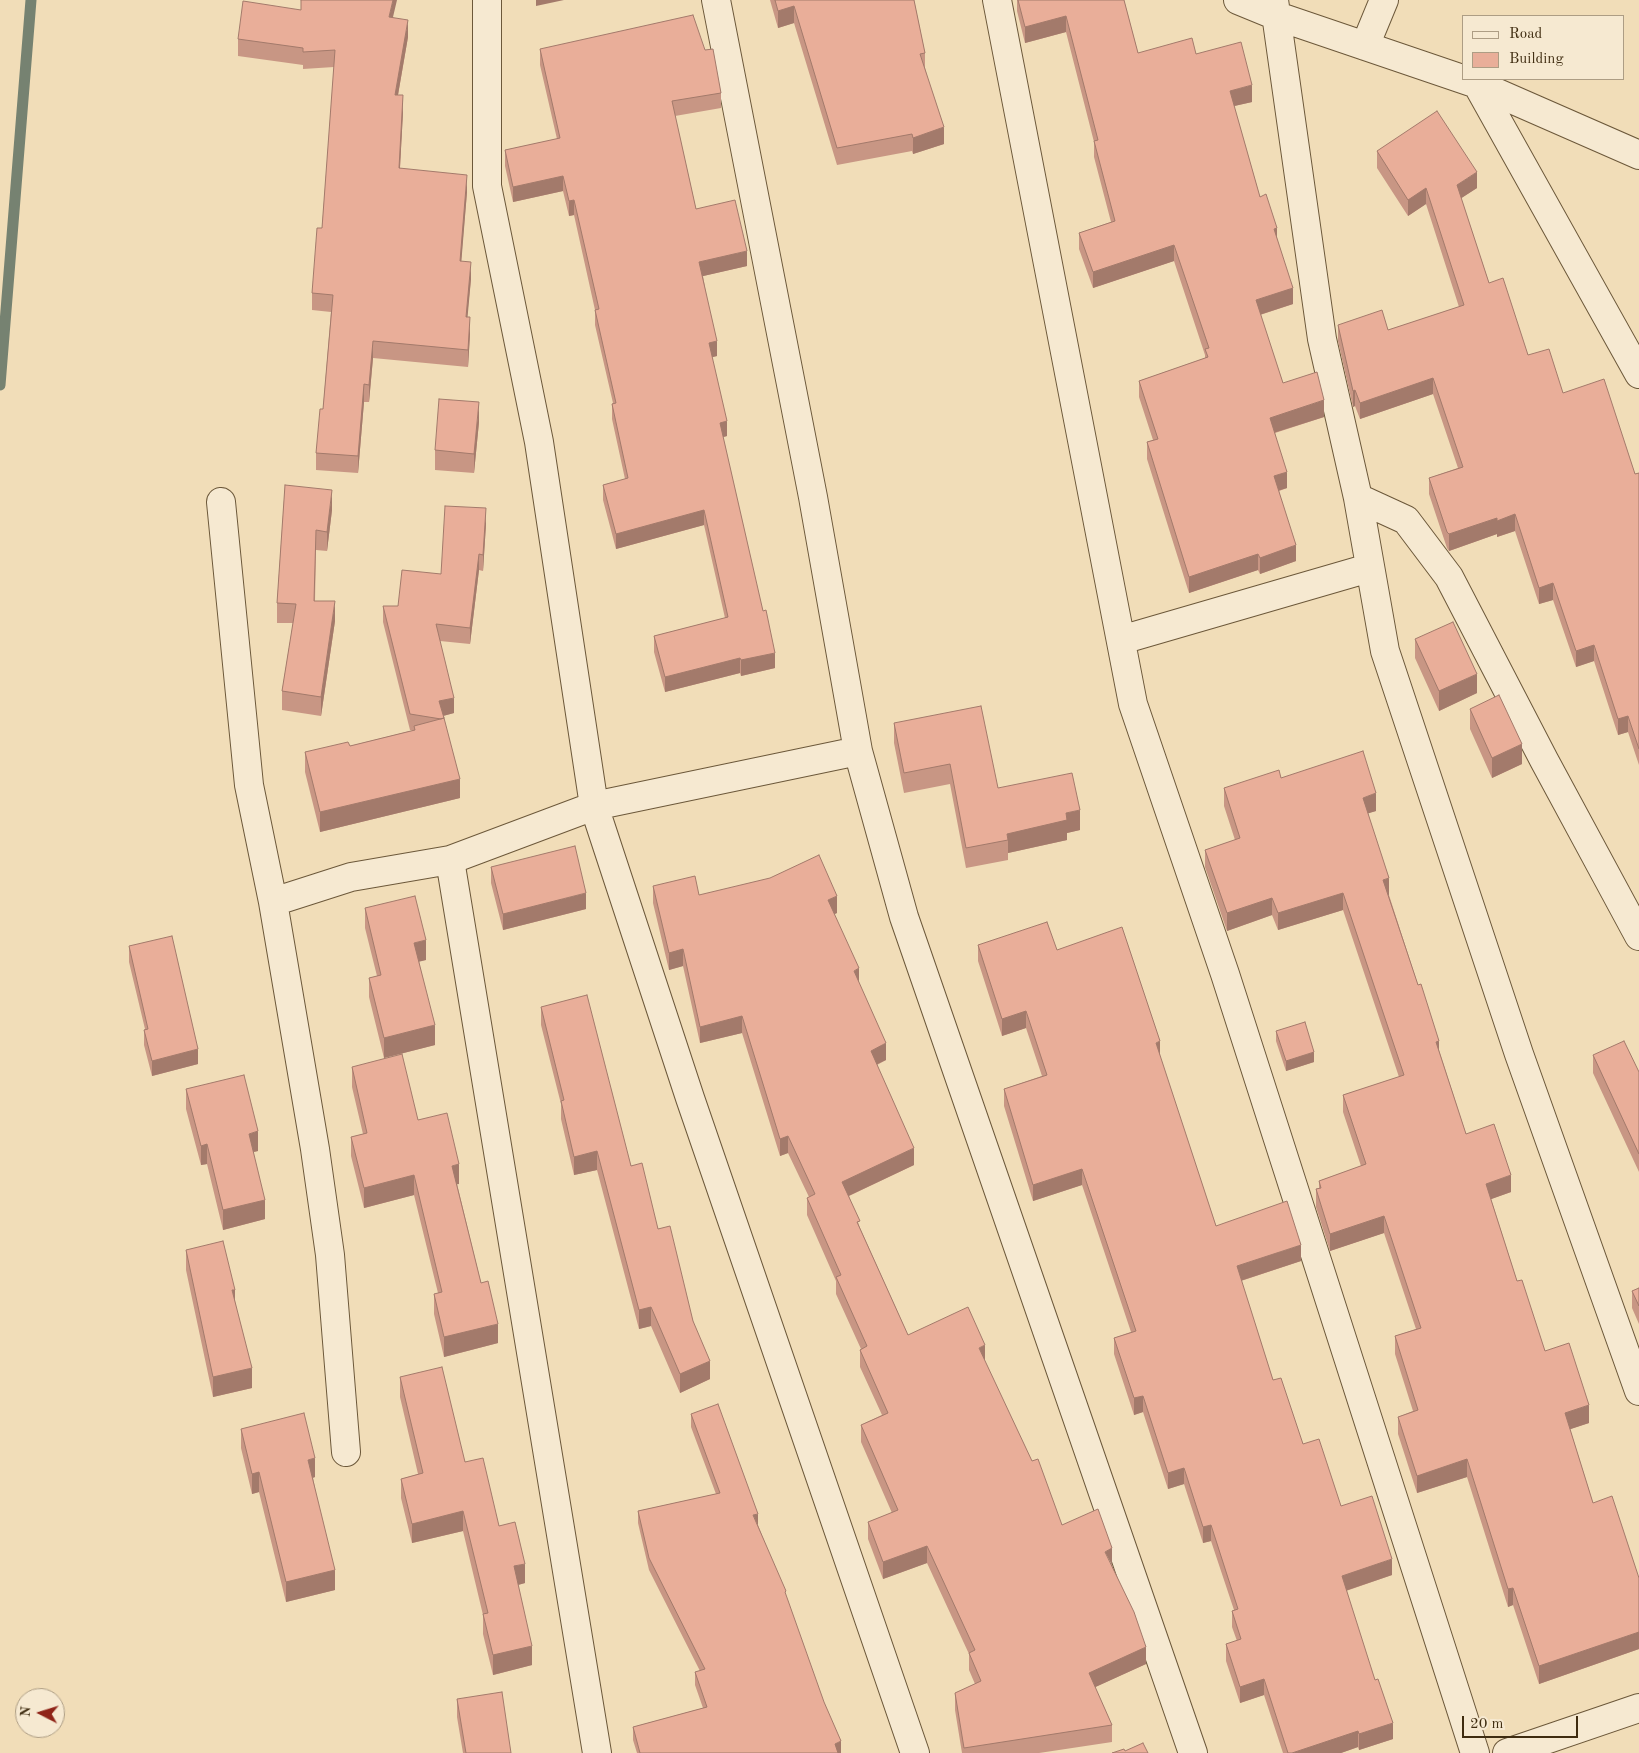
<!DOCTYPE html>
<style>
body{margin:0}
#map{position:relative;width:1639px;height:1753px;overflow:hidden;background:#f1ddb8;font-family:"Old Standard TT",serif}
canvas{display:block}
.legend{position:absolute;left:1462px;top:15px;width:162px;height:65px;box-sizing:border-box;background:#f6e9d1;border:1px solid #ad9d84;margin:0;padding:6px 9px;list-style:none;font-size:15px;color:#3f2c10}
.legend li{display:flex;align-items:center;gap:10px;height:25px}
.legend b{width:25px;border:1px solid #ad9d84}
.north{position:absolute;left:15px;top:1688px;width:50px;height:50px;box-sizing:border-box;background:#f6e9d1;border:1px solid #ad9d84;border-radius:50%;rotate:275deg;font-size:14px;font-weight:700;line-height:20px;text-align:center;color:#3f2c10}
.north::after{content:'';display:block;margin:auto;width:18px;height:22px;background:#8f2418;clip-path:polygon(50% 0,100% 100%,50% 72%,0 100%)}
.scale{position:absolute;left:1462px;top:1716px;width:116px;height:22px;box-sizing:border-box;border:2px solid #3f2c10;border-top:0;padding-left:6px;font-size:15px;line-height:18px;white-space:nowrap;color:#3f2c10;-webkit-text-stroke:4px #f6e9d1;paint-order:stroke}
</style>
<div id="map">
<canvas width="1639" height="1753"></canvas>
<ul class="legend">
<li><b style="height:6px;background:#f6e9d1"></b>Road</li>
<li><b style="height:14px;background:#e9ae99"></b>Building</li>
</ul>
<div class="north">N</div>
<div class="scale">20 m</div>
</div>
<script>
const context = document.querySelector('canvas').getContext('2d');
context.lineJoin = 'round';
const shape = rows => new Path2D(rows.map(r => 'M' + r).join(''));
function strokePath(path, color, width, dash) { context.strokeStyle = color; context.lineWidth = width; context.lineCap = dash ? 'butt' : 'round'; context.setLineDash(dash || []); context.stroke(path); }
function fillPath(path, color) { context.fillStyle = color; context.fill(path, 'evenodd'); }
strokePath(shape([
 [0,385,31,0]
]), '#768271', 11);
const minor = shape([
 [487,0,487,186,539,442,594,806,690,1098,915,1753],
 [716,0,813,497,858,751,904,917,1193,1753],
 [997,0,1133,704,1225,974,1475,1753],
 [1238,0,1277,16,1477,84,1639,155],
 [1274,0,1322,339,1358,498,1385,651,1519,1054,1639,1391],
 [1365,46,1384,0],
 [1477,84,1639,374],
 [1358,498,1406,520,1449,577,1544,760,1639,936],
 [221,502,249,785,273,902,351,877,450,860,597,1753],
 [1121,640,1369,568],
 [450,860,594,806,858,751],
 [273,902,315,1149,330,1255,346,1452],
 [1507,1753,1639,1708]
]);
strokePath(minor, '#6c583a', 30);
strokePath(minor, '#f6e9d1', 28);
fillPath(shape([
 [770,0,914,0,925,53,925,68,944,144,913,154,912,151,837,165,794,23,778,28],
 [1017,0,1124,0,1138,53,1196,54,1252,102,1234,106,1260,197,1277,238,1293,304,1260,315,1283,383,1324,417,1275,433,1287,488,1279,491,1296,561,1260,574,1258,570,1189,593,1147,459,1147,442,1153,440,1139,397,1139,381,1205,358,1205,355,1174,261,1093,288,1079,249,1079,233,1111,222,1094,157,1094,142,1066,32,1025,43,1017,11],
 [301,10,393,17,408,37,398,95,403,112,400,168,467,192,461,261,471,279,467,317,470,334,468,367,373,358,369,402,364,402,358,473,316,470,316,453,323,409,331,312,312,310,312,293,322,228,334,67,303,69,303,65,238,56,238,39],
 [540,49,705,50,721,93,721,108,675,116,696,209,747,266,703,276,717,356,712,357,727,436,723,437,775,668,741,676,740,673,665,692,654,652,654,636,725,618,704,525,616,549,603,500,603,485,625,479,612,419,612,404,613,403,595,325,595,310,574,215,569,216,563,191,513,202,505,166,505,150,557,139,540,65],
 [1377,151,1477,188,1461,198,1489,283,1528,355,1563,393,1635,474,1639,473,1639,765,1628,732,1618,735,1594,661,1576,667,1553,600,1539,604,1515,531,1497,537,1497,534,1449,551,1447,548,1429,494,1429,478,1458,468,1433,394,1360,419,1355,406,1353,407,1338,341,1338,325,1388,330,1459,307,1426,204,1408,216,1377,168],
 [479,422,474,473,435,470,435,450],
 [285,485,332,510,327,551,316,550,315,601,335,621,321,716,282,710,282,691,293,623,277,623,277,603],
 [486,524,483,571,479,570,470,644,440,641,454,713,443,716,460,798,320,832,305,772,305,752,350,746,414,730,410,730,383,622,383,606,398,606,441,574],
 [1415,639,1477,693,1439,711,1415,658],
 [1470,709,1522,764,1492,778,1470,729],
 [894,723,998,788,1080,830,1067,833,1067,840,1008,853,1008,860,966,868,950,784,904,793,894,743],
 [1281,778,1376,811,1368,813,1389,895,1466,1134,1511,1192,1491,1199,1517,1281,1545,1351,1589,1423,1570,1429,1593,1503,1639,1578,1639,1649,1539,1684,1513,1605,1508,1607,1467,1477,1417,1493,1398,1434,1398,1417,1413,1411,1395,1354,1395,1336,1416,1329,1384,1233,1330,1251,1316,1207,1316,1189,1319,1188,1319,1181,1361,1166,1343,1112,1343,1095,1399,1077,1343,910,1278,930,1272,915,1227,931,1205,867,1205,850,1235,840,1224,806,1224,788],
 [491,867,586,909,503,930,491,883],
 [653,886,699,895,837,913,834,914,886,1060,877,1065,914,1165,849,1196,860,1228,908,1335,985,1362,1062,1525,1112,1565,1146,1664,1095,1687,1112,1725,1112,1742,1039,1753,962,1753,955,1710,955,1693,975,1684,969,1670,969,1654,927,1563,883,1579,868,1539,868,1522,892,1513,861,1442,861,1425,882,1415,860,1367,860,1350,861,1349,836,1294,836,1281,807,1215,807,1198,809,1197,788,1153,780,1156,742,1033,700,1043,683,966,669,970,653,903],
 [365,908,426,960,419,961,435,1045,384,1058,369,997,369,978,377,976,365,928],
 [978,945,1057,950,1160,1058,1216,1226,1301,1261,1241,1281,1273,1380,1303,1444,1341,1506,1392,1575,1346,1591,1393,1739,1359,1750,1358,1747,1341,1753,1283,1753,1264,1695,1240,1703,1226,1661,1226,1644,1237,1641,1232,1627,1232,1611,1234,1610,1211,1541,1203,1543,1184,1484,1168,1489,1143,1412,1134,1415,1114,1354,1114,1338,1131,1332,1082,1185,1033,1201,1004,1106,1004,1089,1042,1076,1026,1028,1002,1036,978,961],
 [129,946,198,1064,152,1076,144,1045,144,1030,145,1029,129,962],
 [541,1007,631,1166,658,1229,693,1321,710,1379,680,1393,651,1326,639,1329,597,1170,574,1175,561,1119,561,1104,541,1025],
 [1276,1031,1314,1062,1286,1071,1276,1041],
 [1593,1055,1639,1072,1639,1172,1593,1073],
 [352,1067,418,1120,459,1184,457,1184,481,1283,498,1343,444,1357,434,1314,434,1294,438,1293,414,1195,364,1208,351,1156,351,1137,363,1134,352,1087],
 [186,1089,258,1151,253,1152,265,1219,223,1230,207,1164,201,1165,186,1109],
 [186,1250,235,1301,252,1388,213,1397,186,1270],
 [1639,1288,1639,1324,1632,1308,1632,1291],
 [400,1377,465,1462,499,1526,525,1583,518,1585,532,1665,493,1675,483,1634,483,1615,463,1531,412,1543,401,1498,401,1479,418,1474,400,1397],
 [691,1414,758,1525,786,1597,841,1753,637,1753,633,1740,633,1727,703,1708,695,1685,695,1672,700,1671,649,1570,638,1523,638,1511,716,1494,691,1427],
 [241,1429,315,1477,313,1478,335,1590,286,1602,259,1492,252,1494,241,1448],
 [457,1699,511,1753,463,1753,457,1717]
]), '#c89684');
fillPath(shape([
 [393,0,397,0,389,34,389,17],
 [536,0,564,0,536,6],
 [794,6,794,23,778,28,778,11],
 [1066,16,1066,32,1025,43,1025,27],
 [408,20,408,37,395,112,395,95],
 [1252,85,1252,102,1230,107,1230,91],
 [403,95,403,112,399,185,399,168],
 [944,127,944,144,913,154,913,138],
 [1477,172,1477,188,1457,201,1457,185],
 [467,175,467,192,460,278,460,261],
 [563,176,563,191,513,202,513,187],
 [1426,188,1426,204,1408,216,1408,200],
 [574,200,574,215,569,216,569,201],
 [1277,228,1277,245,1274,229],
 [1174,245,1174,261,1093,288,1093,272],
 [747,251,747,266,699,277,699,262],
 [471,262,471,279,466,334,466,317],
 [1293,288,1293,304,1256,316,1256,300],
 [470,317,470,334,468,367,468,350],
 [373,341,373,358,369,402,369,385],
 [717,341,717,356,709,358,709,343],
 [1433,378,1433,394,1360,419,1360,403],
 [364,384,364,402,358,473,358,456],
 [1355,390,1355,406,1353,407,1353,391],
 [1324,400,1324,417,1270,434,1270,418],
 [479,402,479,422,474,473,474,454],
 [727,421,727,436,720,438,720,423],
 [1287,472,1287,488,1274,492,1274,476],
 [332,490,332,510,327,551,327,532],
 [486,508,486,524,483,571,483,555],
 [704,510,704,525,616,549,616,534],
 [1515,514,1515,531,1497,537,1497,521],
 [1497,518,1497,534,1449,551,1449,534],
 [1296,545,1296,561,1260,574,1260,558],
 [479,554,479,570,470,644,470,628],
 [1258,554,1258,570,1189,593,1189,577],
 [1553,583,1553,600,1539,604,1539,588],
 [335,601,335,621,321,716,321,697],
 [1594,645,1594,661,1576,667,1576,651],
 [775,653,775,668,741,676,741,660],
 [740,658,740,673,665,692,665,677],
 [1477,674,1477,693,1439,711,1439,691],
 [454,698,454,713,439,717,439,701],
 [1628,716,1628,732,1618,735,1618,719],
 [1522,744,1522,764,1492,778,1492,758],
 [460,779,460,798,320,832,320,812],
 [1376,793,1376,811,1363,815,1363,798],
 [1080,810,1080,830,1067,833,1067,840,1008,853,1008,840,1007,834,1066,813],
 [1389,878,1389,895,1383,897,1383,880],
 [586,893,586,909,503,930,503,914],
 [1343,893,1343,910,1278,930,1278,913],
 [837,896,837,913,828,917,828,900],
 [1272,898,1272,915,1227,931,1227,913],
 [426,940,426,960,414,963,414,943],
 [683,949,683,966,669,970,669,953],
 [859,968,859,985,854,971],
 [1026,1011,1026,1028,1002,1036,1002,1019],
 [742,1016,742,1033,700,1043,700,1027],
 [435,1025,435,1045,384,1058,384,1038],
 [1160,1041,1160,1058,1156,1043],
 [1439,1041,1439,1058,1436,1042],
 [886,1043,886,1060,871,1067,871,1051],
 [198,1049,198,1064,152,1076,152,1061],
 [1314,1052,1314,1062,1286,1071,1286,1061],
 [258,1131,258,1151,249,1153,249,1134],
 [788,1136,788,1153,780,1156,780,1139],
 [207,1144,207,1164,201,1165,201,1146],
 [914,1148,914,1165,842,1199,842,1182],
 [597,1151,597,1170,574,1175,574,1157],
 [459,1164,459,1184,452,1185,452,1166],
 [1082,1169,1082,1185,1033,1201,1033,1185],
 [414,1175,414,1195,364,1208,364,1188],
 [1511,1175,1511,1192,1486,1201,1486,1184],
 [265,1200,265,1219,223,1230,223,1210],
 [1384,1216,1384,1233,1330,1251,1330,1234],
 [1301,1245,1301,1261,1237,1282,1237,1266],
 [232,1290,235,1290,235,1309],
 [651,1307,651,1326,639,1329,639,1310],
 [498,1324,498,1343,444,1357,444,1337],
 [985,1345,985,1362,979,1348],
 [710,1361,710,1379,680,1393,680,1374],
 [252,1368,252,1388,213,1397,213,1377],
 [1143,1396,1143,1412,1134,1415,1134,1398],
 [1589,1405,1589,1423,1565,1431,1565,1413],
 [315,1458,315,1477,308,1479,308,1460],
 [1467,1459,1467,1477,1417,1493,1417,1476],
 [1184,1468,1184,1484,1168,1489,1168,1473],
 [259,1472,259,1492,252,1494,252,1474],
 [463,1511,463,1531,412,1543,412,1524],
 [758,1514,758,1526,753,1515],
 [1211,1525,1211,1541,1203,1543,1203,1527],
 [927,1546,927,1563,883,1579,883,1562],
 [1112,1548,1112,1565,1105,1552],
 [1392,1559,1392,1575,1342,1592,1342,1576],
 [525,1564,525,1583,514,1586,514,1566],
 [335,1570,335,1590,286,1602,286,1582],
 [1513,1588,1513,1605,1508,1607,1508,1589],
 [1639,1632,1639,1649,1539,1684,1539,1666],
 [532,1646,532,1665,493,1675,493,1655],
 [1146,1647,1146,1664,1089,1690,1089,1673],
 [1264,1679,1264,1695,1240,1703,1240,1687],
 [1393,1723,1393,1739,1359,1750,1359,1734],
 [1358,1731,1358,1747,1341,1753,1292,1753],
 [841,1741,841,1753,835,1753,835,1744]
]), '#a37a6b');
const building = shape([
 [301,0,393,0,389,17,408,20,395,95,403,95,399,168,467,175,460,261,471,262,466,317,470,317,468,350,373,341,369,385,364,384,358,456,316,453,320,409,323,409,333,295,312,293,317,228,322,228,335,50,303,52,303,48,238,39,243,1,301,10,301,0],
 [775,0,914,0,925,53,920,54,944,127,913,138,912,134,837,148,794,6,778,11,775,0],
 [1018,0,1124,0,1138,53,1192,38,1196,54,1241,42,1252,85,1230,91,1260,197,1266,194,1277,228,1274,229,1293,288,1256,300,1283,383,1317,372,1324,400,1270,418,1287,472,1274,476,1296,545,1260,558,1258,554,1189,577,1147,442,1158,439,1139,381,1208,357,1205,349,1209,348,1174,245,1093,272,1079,233,1115,221,1094,141,1098,140,1066,16,1025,27,1018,0],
 [693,15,705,50,713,49,721,93,672,101,696,209,735,200,747,251,699,262,717,341,709,343,727,421,720,423,763,611,766,610,775,653,741,660,740,658,665,677,654,636,728,617,704,510,616,534,603,485,628,478,612,404,616,403,595,310,599,309,574,200,569,201,563,176,513,187,505,150,560,138,540,49,693,15],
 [1437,111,1477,172,1457,185,1489,283,1503,278,1528,355,1549,349,1563,393,1604,379,1635,474,1639,473,1639,749,1628,716,1618,719,1594,645,1576,651,1553,583,1539,588,1515,514,1497,521,1497,518,1449,534,1447,532,1429,478,1463,467,1433,378,1360,403,1355,390,1353,391,1338,325,1382,310,1388,330,1464,305,1426,188,1408,200,1377,151,1437,111],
 [439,399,479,402,474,454,435,450,439,399],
 [285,485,332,490,327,532,316,530,314,601,335,601,321,697,282,691,296,604,277,603,285,485],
 [445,506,486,508,483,555,479,554,470,628,436,624,454,698,439,701,444,718,441,719,410,714,383,606,398,606,402,570,441,574,445,506],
 [1453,622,1477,674,1439,691,1415,639,1453,622],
 [1499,695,1522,744,1492,758,1470,709,1499,695],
 [981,706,998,788,1072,773,1080,810,1066,813,1067,820,1007,834,1008,840,966,848,950,764,904,773,894,723,981,706],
 [444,718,460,779,320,812,305,752,348,742,350,746,415,730,414,726,444,718],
 [1363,751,1376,793,1363,798,1389,878,1383,880,1418,985,1421,984,1439,1041,1436,1042,1466,1134,1494,1124,1511,1175,1486,1184,1517,1281,1522,1280,1545,1351,1569,1343,1589,1405,1565,1413,1593,1503,1612,1496,1639,1578,1639,1632,1539,1666,1513,1588,1508,1589,1467,1459,1417,1476,1398,1417,1418,1410,1395,1336,1421,1328,1384,1216,1330,1234,1316,1189,1321,1188,1319,1181,1366,1164,1343,1095,1404,1075,1343,893,1278,913,1272,898,1227,913,1205,850,1240,838,1224,788,1279,770,1281,778,1363,751],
 [575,846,586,893,503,914,491,867,575,846],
 [819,855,837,896,828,900,859,968,854,971,886,1043,871,1051,914,1148,842,1182,860,1221,857,1222,908,1335,968,1307,985,1345,979,1348,1032,1461,1038,1459,1062,1525,1098,1509,1112,1548,1105,1552,1134,1612,1146,1647,1089,1673,1112,1725,964,1748,955,1693,981,1681,969,1653,975,1650,927,1546,883,1562,868,1522,898,1510,861,1425,888,1413,860,1350,867,1346,836,1277,841,1275,807,1198,815,1194,788,1136,780,1139,742,1016,700,1027,683,949,669,953,653,886,695,876,699,895,770,878,819,855],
 [415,896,426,940,414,943,435,1025,384,1038,369,978,381,975,365,908,415,896],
 [1047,922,1057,950,1122,927,1160,1041,1156,1043,1216,1226,1287,1201,1301,1245,1237,1266,1273,1380,1281,1378,1303,1444,1319,1439,1341,1506,1372,1496,1392,1559,1342,1576,1375,1680,1378,1679,1393,1723,1359,1734,1358,1731,1292,1753,1288,1753,1264,1679,1240,1687,1226,1644,1241,1639,1232,1611,1238,1609,1211,1525,1203,1527,1184,1468,1168,1473,1143,1396,1134,1398,1114,1338,1136,1331,1082,1169,1033,1185,1004,1089,1047,1075,1026,1011,1002,1019,978,945,1047,922],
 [172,936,198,1049,152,1061,144,1030,148,1029,129,946,172,936],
 [587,995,631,1166,642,1163,658,1229,670,1226,693,1321,710,1361,680,1374,651,1307,639,1310,597,1151,574,1157,561,1101,564,1100,541,1007,587,995],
 [1305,1022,1314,1052,1286,1061,1276,1031,1305,1022],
 [1624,1041,1639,1072,1639,1154,1593,1055,1624,1041],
 [402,1054,418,1120,447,1113,459,1164,452,1166,481,1283,488,1281,498,1324,444,1337,434,1294,442,1292,414,1175,364,1188,351,1137,367,1133,352,1067,402,1054],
 [244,1075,258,1131,249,1134,265,1200,223,1210,207,1144,201,1146,186,1089,244,1075],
 [223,1241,235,1290,232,1290,252,1368,213,1377,186,1250,223,1241],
 [1639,1288,1639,1306,1632,1291,1639,1288],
 [442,1367,465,1462,483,1458,499,1526,515,1522,525,1564,514,1566,532,1646,493,1655,483,1614,488,1613,463,1511,412,1524,401,1479,423,1473,400,1377,442,1367],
 [718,1404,758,1514,753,1515,786,1591,785,1592,824,1702,841,1741,835,1744,838,1753,640,1753,633,1727,707,1707,695,1672,705,1669,649,1558,638,1511,720,1493,691,1414,718,1404],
 [304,1413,315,1458,308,1460,335,1570,286,1582,259,1472,252,1474,241,1429,304,1413],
 [502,1692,511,1753,466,1753,457,1699,502,1692],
 [1143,1743,1148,1753,1112,1753,1124,1749,1125,1751,1143,1743]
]);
fillPath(building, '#e9ae99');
strokePath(building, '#a37a6b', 1);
</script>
